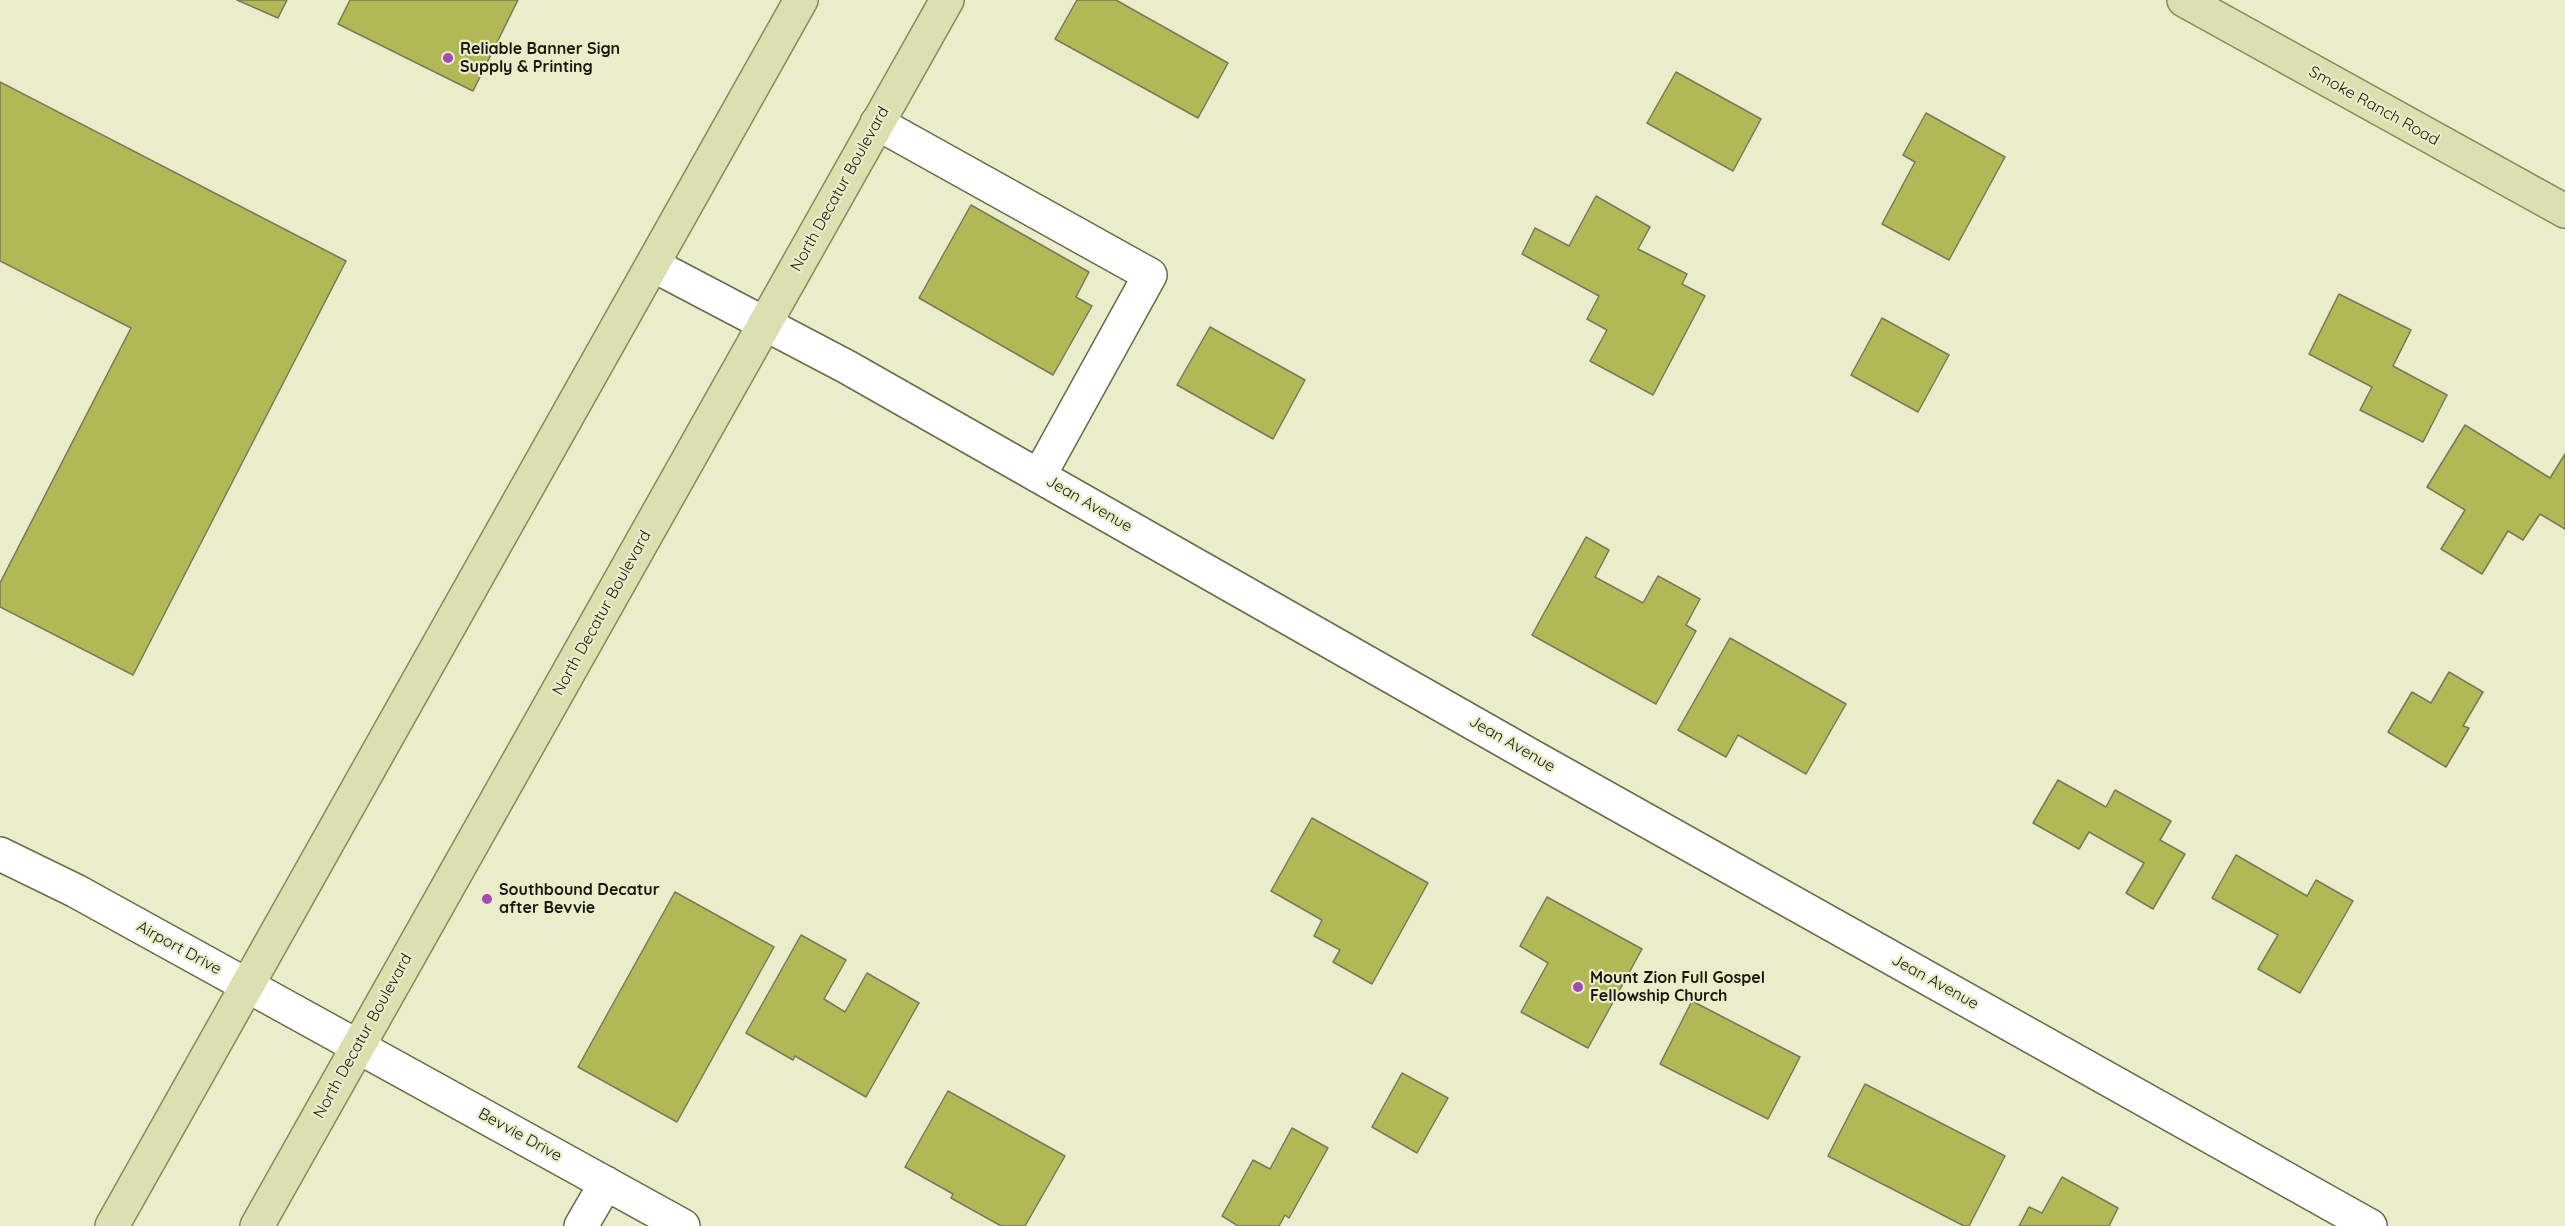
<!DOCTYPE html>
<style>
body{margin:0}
canvas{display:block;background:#e9edc9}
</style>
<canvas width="2565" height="1226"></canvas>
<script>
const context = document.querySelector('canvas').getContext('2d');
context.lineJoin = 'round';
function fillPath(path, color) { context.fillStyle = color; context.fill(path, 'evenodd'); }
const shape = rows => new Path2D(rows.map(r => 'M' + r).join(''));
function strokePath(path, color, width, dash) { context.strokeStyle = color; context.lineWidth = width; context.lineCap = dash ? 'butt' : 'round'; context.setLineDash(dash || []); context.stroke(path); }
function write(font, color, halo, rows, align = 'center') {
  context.font = font + ' Quicksand,sans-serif'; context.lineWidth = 4.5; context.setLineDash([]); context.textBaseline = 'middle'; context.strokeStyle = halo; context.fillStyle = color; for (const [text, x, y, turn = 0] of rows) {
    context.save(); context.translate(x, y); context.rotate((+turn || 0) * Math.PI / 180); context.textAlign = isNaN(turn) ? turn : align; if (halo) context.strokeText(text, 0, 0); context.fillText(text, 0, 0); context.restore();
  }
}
const building = shape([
 [237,0,287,0,278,18,237,0],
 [350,0,518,0,473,91,338,24,350,0],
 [1077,0,1116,0,1228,63,1198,118,1055,39,1077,0],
 [1676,72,1761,119,1733,171,1647,123,1676,72],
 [0,82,346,261,133,675,0,607,0,583,131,328,0,261,0,82],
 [1926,113,2005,157,1949,260,1882,224,1915,162,1903,155,1926,113],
 [1596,196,1650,227,1638,249,1687,274,1682,284,1705,296,1653,395,1590,361,1607,330,1587,319,1599,296,1522,254,1535,228,1569,246,1596,196],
 [971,205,1089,272,1076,297,1092,306,1053,375,919,298,971,205],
 [2339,294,2411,330,2393,366,2447,395,2423,442,2360,410,2372,387,2309,354,2339,294],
 [1882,318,1949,355,1918,412,1851,375,1882,318],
 [1210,327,1305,380,1273,439,1177,385,1210,327],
 [2465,425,2550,478,2565,454,2565,529,2540,514,2523,540,2508,531,2482,574,2441,549,2465,510,2427,487,2465,425],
 [1586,537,1609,550,1595,577,1643,603,1658,576,1700,599,1686,625,1696,631,1656,704,1532,635,1586,537],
 [1730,638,1846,704,1806,774,1738,735,1726,757,1678,730,1730,638],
 [2449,672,2483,692,2463,726,2469,728,2446,767,2388,732,2412,692,2431,703,2449,672],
 [2058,780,2106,807,2115,790,2171,821,2160,840,2185,854,2153,909,2126,893,2144,863,2089,832,2079,849,2033,823,2058,780],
 [1312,818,1428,883,1372,984,1333,962,1340,950,1314,936,1322,920,1271,891,1312,818],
 [2236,855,2307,896,2316,880,2353,901,2300,993,2258,969,2278,935,2212,898,2236,855],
 [675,892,774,947,677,1122,578,1067,675,892],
 [1547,897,1642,949,1588,1048,1521,1012,1548,963,1520,946,1547,897],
 [801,935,846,960,824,999,845,1012,867,973,919,1003,866,1097,795,1056,793,1060,746,1033,801,935],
 [1692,1001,1800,1057,1768,1119,1660,1064,1692,1001],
 [1402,1073,1448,1098,1417,1153,1372,1127,1402,1073],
 [1865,1084,2005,1156,1969,1226,1964,1226,1828,1156,1865,1084],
 [948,1091,1065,1156,1025,1226,1001,1226,951,1198,953,1194,905,1167,948,1091],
 [1292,1128,1328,1148,1289,1218,1285,1215,1279,1226,1238,1226,1222,1216,1253,1160,1270,1169,1292,1128],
 [2062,1177,2118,1208,2109,1226,2019,1226,2029,1207,2042,1213,2062,1177]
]);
fillPath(building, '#b2b855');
strokePath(building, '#777a5a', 1.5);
const minor = shape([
 [877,123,1150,275,1039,476],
 [653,265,847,367,1533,757,2370,1226],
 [0,854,76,891,683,1226],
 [581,1226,606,1183]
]);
const major = shape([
 [2184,0,2565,211],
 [112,1226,801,0],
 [257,1226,947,0]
]);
strokePath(minor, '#676a4a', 36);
strokePath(major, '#878b53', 36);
strokePath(minor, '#fff', 33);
strokePath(major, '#dcdfaf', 33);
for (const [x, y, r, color] of [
 [448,58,6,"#a64ab5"],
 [487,899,6,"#a64ab5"],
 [1578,987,6,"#a64ab5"]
]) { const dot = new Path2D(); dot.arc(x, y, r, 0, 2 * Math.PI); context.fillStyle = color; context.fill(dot); strokePath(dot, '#e9edc9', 2); }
write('bold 16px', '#17180b', '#e9edc9', [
 ["Reliable Banner Sign",460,49],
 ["Supply & Printing",460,67],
 ["Southbound Decatur",499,890],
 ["after Bevvie",499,908],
 ["Mount Zion Full Gospel",1590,978],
 ["Fellowship Church",1590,996]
], 'left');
write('16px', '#17180b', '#e9edc9', [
 ["Smoke Ranch Road",2374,106,29],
 ["North Decatur Boulevard",840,189,-61],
 ["Jean Avenue",1089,504,30],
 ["North Decatur Boulevard",602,613,-61],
 ["Jean Avenue",1512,744,30],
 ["Airport Drive",179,948,29],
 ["Jean Avenue",1935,982,29],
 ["North Decatur Boulevard",363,1036,-61],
 ["Bevvie Drive",520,1135,29]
]);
</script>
